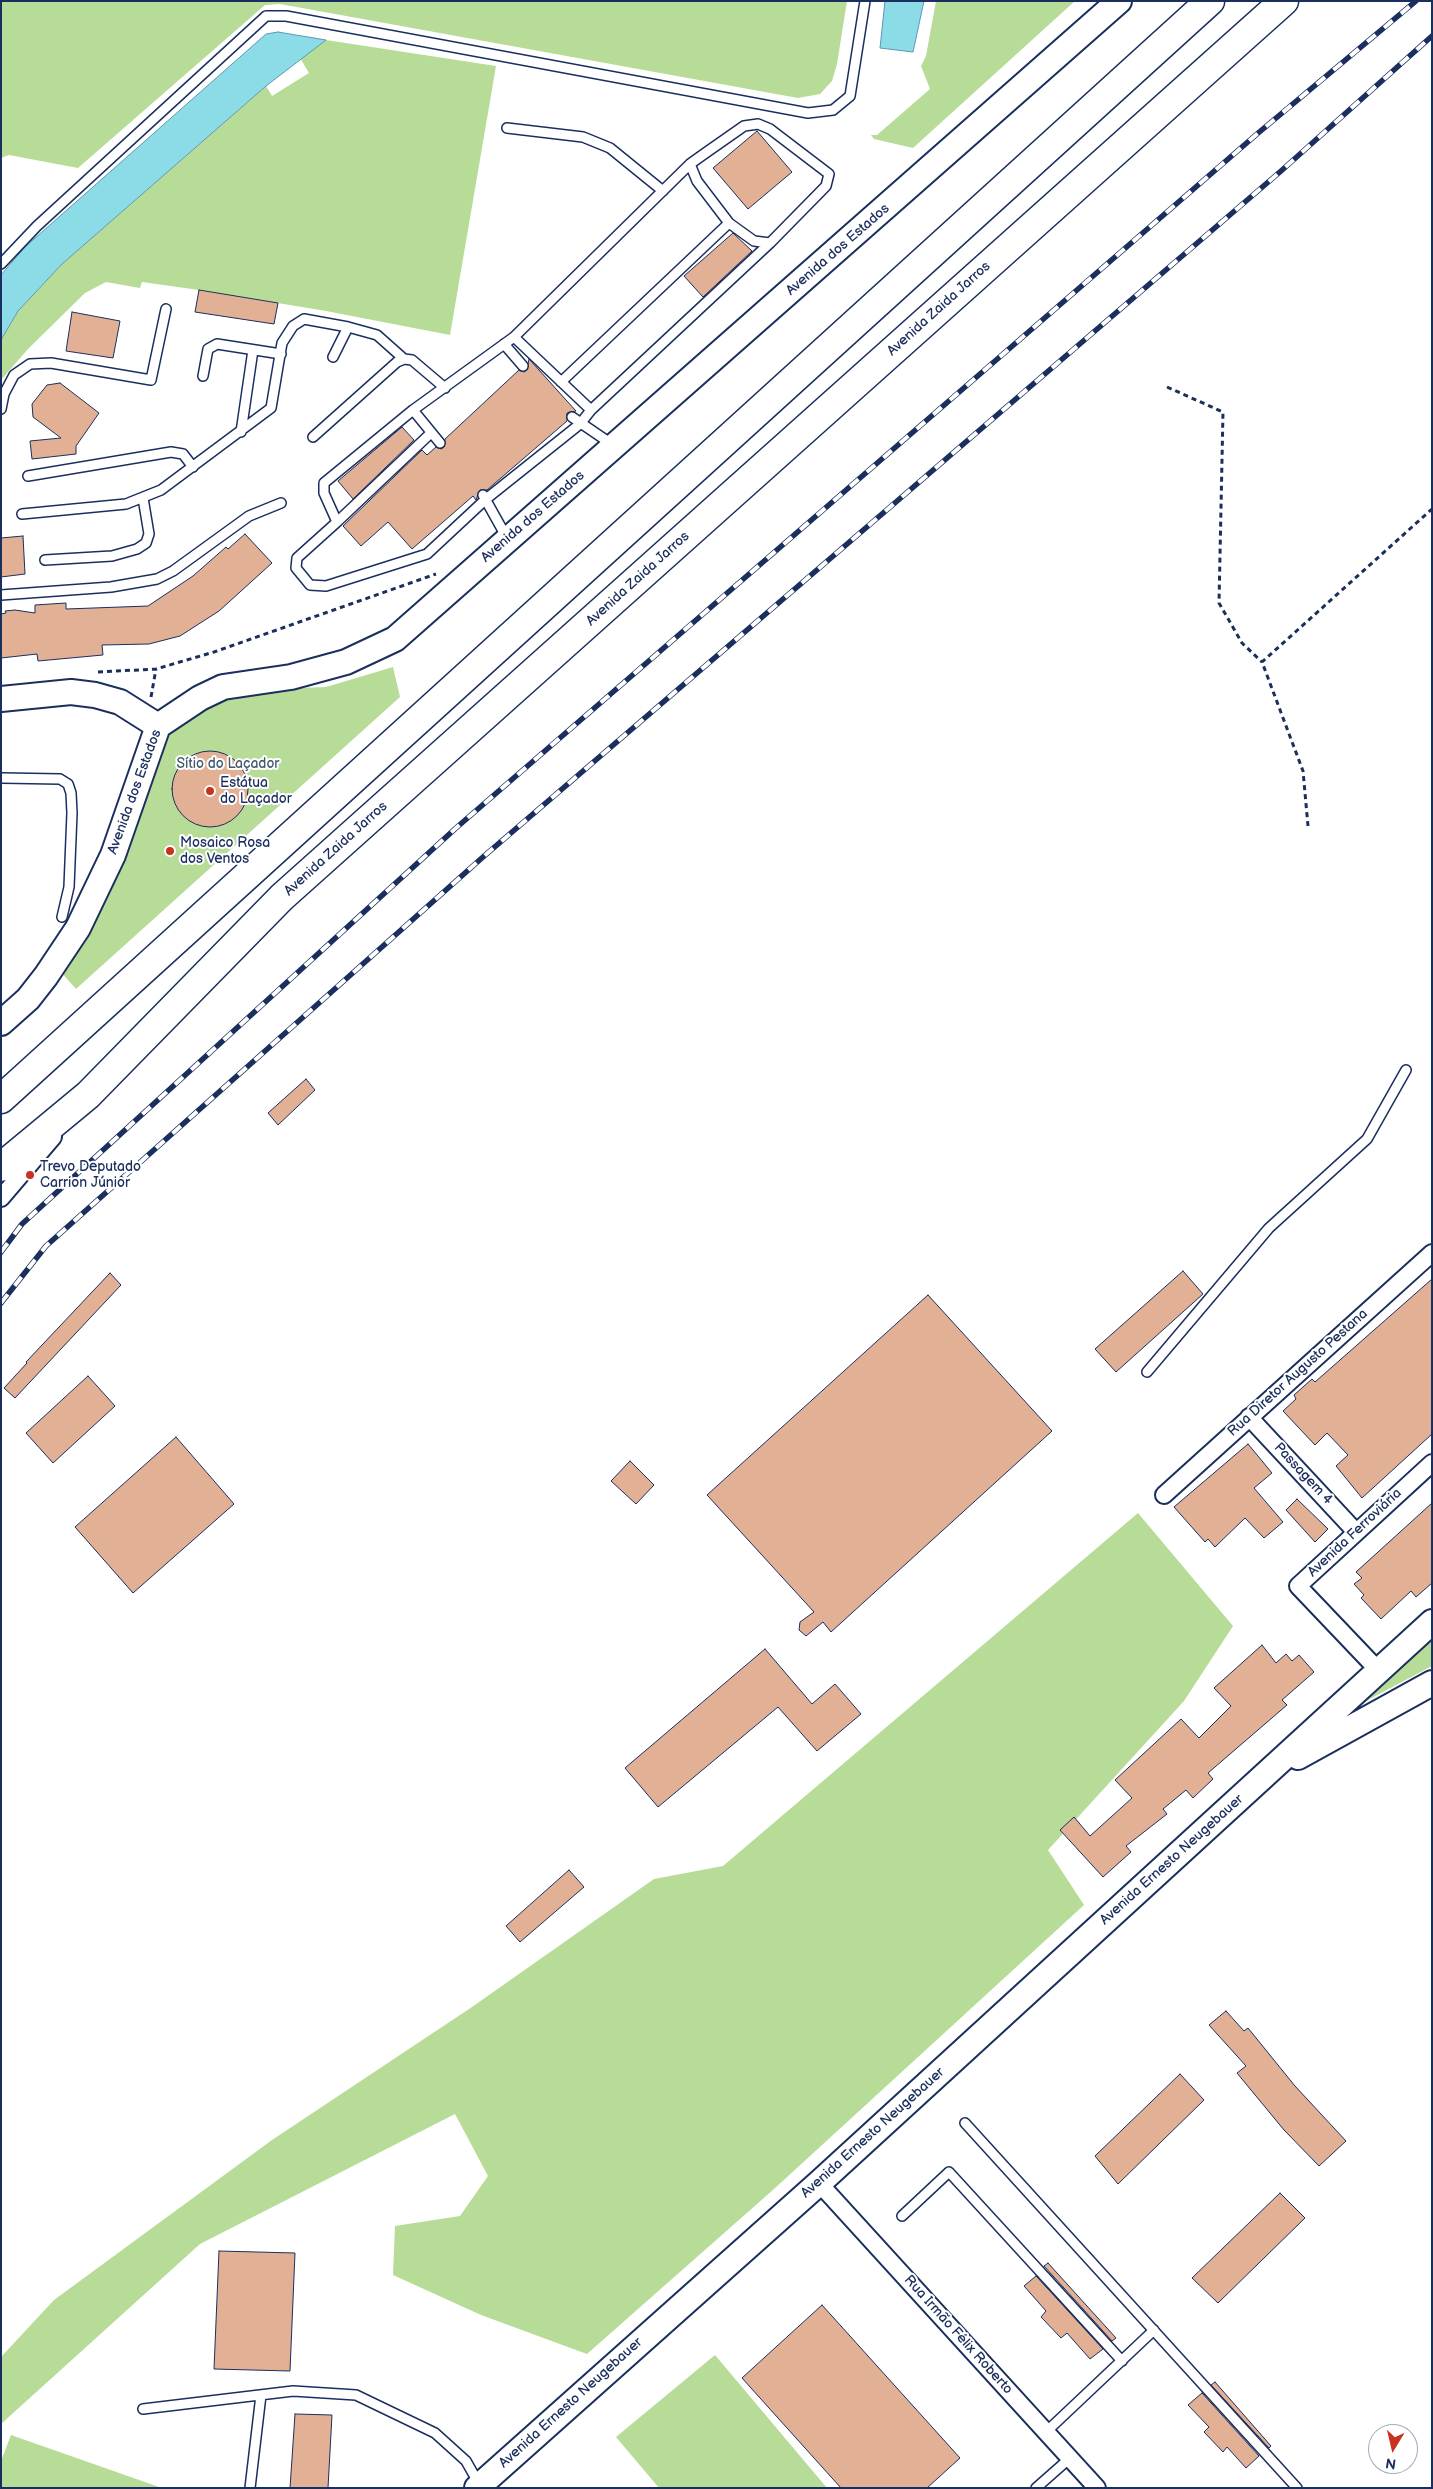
<!DOCTYPE html>
<meta charset="utf-8">
<style>
body{margin:0}
#map{position:relative;width:1433px;height:2489px;overflow:hidden;background:#fff;font-family:"Balsamiq Sans",sans-serif}
canvas{display:block}
.frame{position:absolute;inset:0;border:2px solid #1b2f5e;pointer-events:none}
.north{position:absolute;left:1368px;top:2424px;width:50px;height:50px;box-sizing:border-box;background:#fff;border:1px solid #a4acbf;border-radius:50%;rotate:189deg;font-size:14px;font-weight:700;line-height:20px;text-align:center;color:#1b2f5e}
.north::after{content:'';display:block;margin:auto;width:18px;height:22px;background:#c8321e;clip-path:polygon(50% 0,100% 100%,50% 72%,0 100%)}
</style>
<div id="map">
<canvas width="1433" height="2489"></canvas>
<div class="frame"></div>
<div class="north">N</div>
</div>
<script>
const context = document.querySelector('canvas').getContext('2d');
context.lineJoin = 'round';
function fillPath(path, color) { context.fillStyle = color; context.fill(path, 'evenodd'); }
const shape = rows => new Path2D(rows.map(r => 'M' + r).join(''));
function strokePath(path, color, width, dash) { context.strokeStyle = color; context.lineWidth = width; context.lineCap = dash ? 'butt' : 'round'; context.setLineDash(dash || []); context.stroke(path); }
function write(font, color, halo, rows, align = 'center') {
  context.font = font + ' "Balsamiq Sans",sans-serif'; context.lineWidth = 4; context.setLineDash([]); context.textBaseline = 'middle'; context.strokeStyle = halo; context.fillStyle = color; for (const [text, x, y, turn = 0] of rows) {
    context.save(); context.translate(x, y); context.rotate((+turn || 0) * Math.PI / 180); context.textAlign = isNaN(turn) ? turn : align; if (halo) context.strokeText(text, 0, 0); context.fillText(text, 0, 0); context.restore();
  }
}
fillPath(shape([
 [1,1,847,1,837,64,832,81,820,94,798,98,280,4,265,5,78,168,9,155,1,158],
 [936,1,1075,1,913,148,874,139,871,135,877,135,930,89,921,66,926,56],
 [326,40,496,66,450,335,326,311,199,290,142,282,140,288,106,282,85,293,28,349,1,380,1,340,18,311,62,264,266,86,272,96,309,73,300,58],
 [393,667,400,697,76,989,60,971,93,927,174,722,242,690,326,687],
 [1138,1513,1233,1626,1184,1701,1048,1850,1084,1905,774,2189,587,2354,481,2315,393,2275,395,2226,460,2216,488,2176,455,2114,200,2244,1,2424,1,2357,54,2300,272,2140,472,2007,654,1879,723,1866],
 [1432,1637,1432,1666,1364,1702],
 [715,2355,827,2488,659,2488,616,2437],
 [11,2435,162,2488,1,2488,1,2461]
]), '#b7dc97');
const water = shape([
 [885,1,924,1,913,52,880,48,885,1],
 [278,32,326,40,266,86,62,264,18,311,1,340,1,275,25,247,266,34,278,32]
]);
fillPath(water, '#8bdce7');
strokePath(water, '#5e97b0', 1);
const building = shape([
 [757,131,792,172,748,209,713,168,757,131],
 [733,233,752,251,703,297,684,276,733,233],
 [199,290,278,303,274,324,195,312,199,290],
 [72,312,120,321,113,358,66,351,72,312],
 [529,359,576,411,567,413,567,421,487,490,480,490,476,500,473,496,412,549,388,522,361,546,343,526,422,450,427,455,436,447,441,449,444,447,445,439,519,370,524,372,527,370,529,359],
 [60,383,99,413,76,446,76,454,32,459,30,441,61,438,33,417,32,404,47,385,60,383],
 [402,427,414,440,353,499,338,481,402,427],
 [245,534,272,563,219,611,180,636,149,644,102,645,103,655,38,661,37,654,1,658,1,614,6,613,5,611,15,610,35,613,35,605,66,603,66,609,148,606,193,576,226,547,228,549,245,534],
 [23,536,25,574,1,577,1,538,23,536],
 '172 789a38 38 0 1 1 76 0a38 38 0 1 1-76 0Z',
 [306,1079,315,1090,278,1125,268,1113,306,1079],
 [1183,1271,1203,1294,1116,1372,1095,1349,1183,1271],
 [110,1273,121,1285,15,1398,4,1388,27,1363,26,1362,110,1273],
 [1432,1279,1432,1434,1362,1498,1336,1466,1348,1455,1327,1433,1315,1445,1283,1411,1296,1399,1294,1395,1312,1379,1315,1382,1432,1279],
 [928,1295,1052,1431,831,1632,823,1622,806,1636,799,1630,800,1622,814,1612,707,1495,928,1295],
 [88,1376,115,1406,53,1463,26,1433,88,1376],
 [176,1437,234,1504,133,1593,75,1527,176,1437],
 [1248,1444,1272,1473,1254,1488,1283,1522,1264,1538,1245,1518,1215,1547,1208,1539,1205,1542,1174,1507,1248,1444],
 [630,1461,654,1485,636,1504,611,1481,630,1461],
 [1297,1499,1328,1529,1315,1542,1286,1510,1297,1499],
 [1432,1503,1432,1583,1416,1597,1411,1591,1381,1619,1361,1598,1364,1595,1354,1584,1362,1578,1356,1572,1432,1503],
 [1262,1645,1276,1663,1286,1654,1292,1661,1299,1655,1314,1672,1282,1700,1287,1705,1208,1773,1213,1779,1193,1798,1186,1790,1163,1809,1167,1814,1126,1846,1131,1852,1103,1877,1060,1830,1074,1817,1090,1836,1132,1798,1115,1780,1181,1719,1199,1738,1231,1706,1214,1688,1262,1645],
 [765,1649,812,1704,835,1684,861,1714,817,1751,778,1707,658,1807,625,1768,765,1649],
 [569,1870,584,1887,520,1942,506,1926,569,1870],
 [1226,2011,1244,2031,1248,2028,1295,2086,1346,2141,1319,2166,1284,2130,1237,2073,1246,2066,1209,2025,1226,2011],
 [1180,2074,1204,2100,1118,2184,1095,2156,1180,2074],
 [1280,2193,1305,2218,1218,2303,1192,2278,1280,2193],
 [219,2251,295,2253,290,2371,214,2369,219,2251],
 [1048,2263,1116,2338,1112,2341,1044,2266,1048,2263],
 [1036,2276,1103,2349,1090,2359,1067,2333,1061,2338,1041,2317,1046,2311,1024,2286,1036,2276],
 [822,2305,960,2458,927,2488,841,2488,742,2378,822,2305],
 [1215,2382,1271,2446,1269,2448,1211,2385,1215,2382],
 [1202,2393,1259,2456,1246,2468,1227,2447,1223,2452,1204,2432,1209,2427,1188,2405,1202,2393],
 [295,2414,332,2415,328,2488,290,2488,295,2414]
]);
fillPath(building, '#e2b094');
strokePath(building, '#1b2f5e', 1);
const lane = shape([
 [507,128,583,137,610,148,663,191],
 [690,164,697,181,729,223,754,241,770,243],
 [1,264,37,226,266,16,286,16,808,113,833,110,850,96,865,1],
 [514,337,591,410],
 [504,344,523,366],
 [333,357,348,327],
 [203,376,208,349,217,344,281,354],
 [561,382,729,223],
 [1,409,4,394,14,375,30,364,51,363,151,380,166,309],
 [413,410,440,443],
 [572,417,613,445],
 [241,432,253,350],
 [313,437,397,362,404,359,412,360,445,388],
 [28,476,171,452,183,454,193,467],
 [483,495,507,538],
 [22,514,126,504,161,490,271,408,282,343,293,326,304,319,348,327,377,335,404,359],
 [337,522,324,493,324,483,413,410,514,337,690,164,704,154,744,126,758,124,770,129,829,174,826,186,770,243,591,410,580,424,486,499,427,554,326,586,310,585,296,568,297,558,337,522,431,433],
 [45,560,112,556,137,549,146,543,149,534,143,498],
 [1,595,111,587,157,579,173,571,249,516,281,503],
 [2,778,60,779,68,784,71,793,72,813,69,887,62,917],
 [1147,1372,1269,1228,1367,1139,1406,1070],
 [965,2123,1297,2488],
 [902,2216,949,2172,1122,2361],
 [143,2409,293,2391,356,2395,435,2433,466,2461,479,2484],
 [1046,2432,1154,2330],
 [250,2488,261,2395],
 [1036,2488,1070,2458]
]);
const street = shape([
 [1,1198,53,1137],
 [1249,1417,1356,1532],
 [1164,1495,1432,1253],
 [1378,1670,1298,1586,1432,1463],
 [819,2183,1097,2488]
]);
const secondary = shape([
 [1,699,71,692,95,695,120,702,158,726],
 [1,1023,28,999,46,976,78,928,113,855,158,726,200,698,223,687,291,677,346,662,395,639,1119,1],
 [1298,1757,1432,1683],
 [477,2488,819,2183,1432,1622]
]);
const highway = shape([
 [1,1099,1210,1],
 [1,1167,88,1095,282,897,1284,1]
]);
strokePath(lane, '#1b2f5e', 12);
strokePath(street, '#1b2f5e', 20);
strokePath(secondary, '#1b2f5e', 28);
strokePath(highway, '#1b2f5e', 31);
strokePath(shape([
 [1167,387,1223,412,1219,603,1242,643,1262,662],
 [98,672,156,669,214,652,436,574],
 [151,697,156,669],
 [1308,826,1303,771,1262,662,1432,509]
]), '#1b2f5e', 3, [5, 4]);
strokePath(lane, '#fff', 9);
strokePath(street, '#fff', 16);
strokePath(secondary, '#fff', 24);
strokePath(highway, '#fff', 28);
const rail = shape([
 [1,1252,22,1224,456,828,1257,134,1416,1],
 [1,1303,46,1246,483,857,1281,171,1432,36]
]);
strokePath(rail, '#1b2f5e', 5.5);
strokePath(rail, '#fff', 4, [11]);
for (const [x, y, r, color] of [
 [210,791,5,"#c8321e"],
 [170,851,5,"#c8321e"],
 [30,1175,5,"#c8321e"]
]) { const dot = new Path2D(); dot.arc(x, y, r, 0, 2 * Math.PI); context.fillStyle = color; context.fill(dot); strokePath(dot, '#fff', 2); }
write('14px', '#1b2f5e', '#fff', [
 ["Avenida dos Estados",838,250,-41],
 ["Avenida Zaida Jarros",939,309,-42],
 ["Avenida dos Estados",533,517,-41],
 ["Avenida Zaida Jarros",638,579,-42],
 ["Avenida dos Estados",135,792,-70],
 ["Avenida Zaida Jarros",336,849,-42],
 ["Rua Diretor Augusto Pestana",1298,1373,-42],
 ["Passagem 4",1303,1474,47],
 ["Avenida Ferroviária",1355,1533,-43],
 ["Avenida Ernesto Neugebauer",1172,1860,-42],
 ["Avenida Ernesto Neugebauer",873,2133,-42],
 ["Rua Irmão Félix Roberto",958,2335,48],
 ["Avenida Ernesto Neugebauer",571,2403,-42]
]);
write('14px', '#425a6c', '#fff', [
 ["Sítio do Laçador",228,764]
]);
write('14px', '#1b2f5e', '#fff', [
 ["Estátua",220,783],
 ["do Laçador",220,799],
 ["Mosaico Rosa",180,843],
 ["dos Ventos",180,859],
 ["Trevo Deputado",40,1167],
 ["Carrion Júnior",40,1183]
], 'left');
</script>
